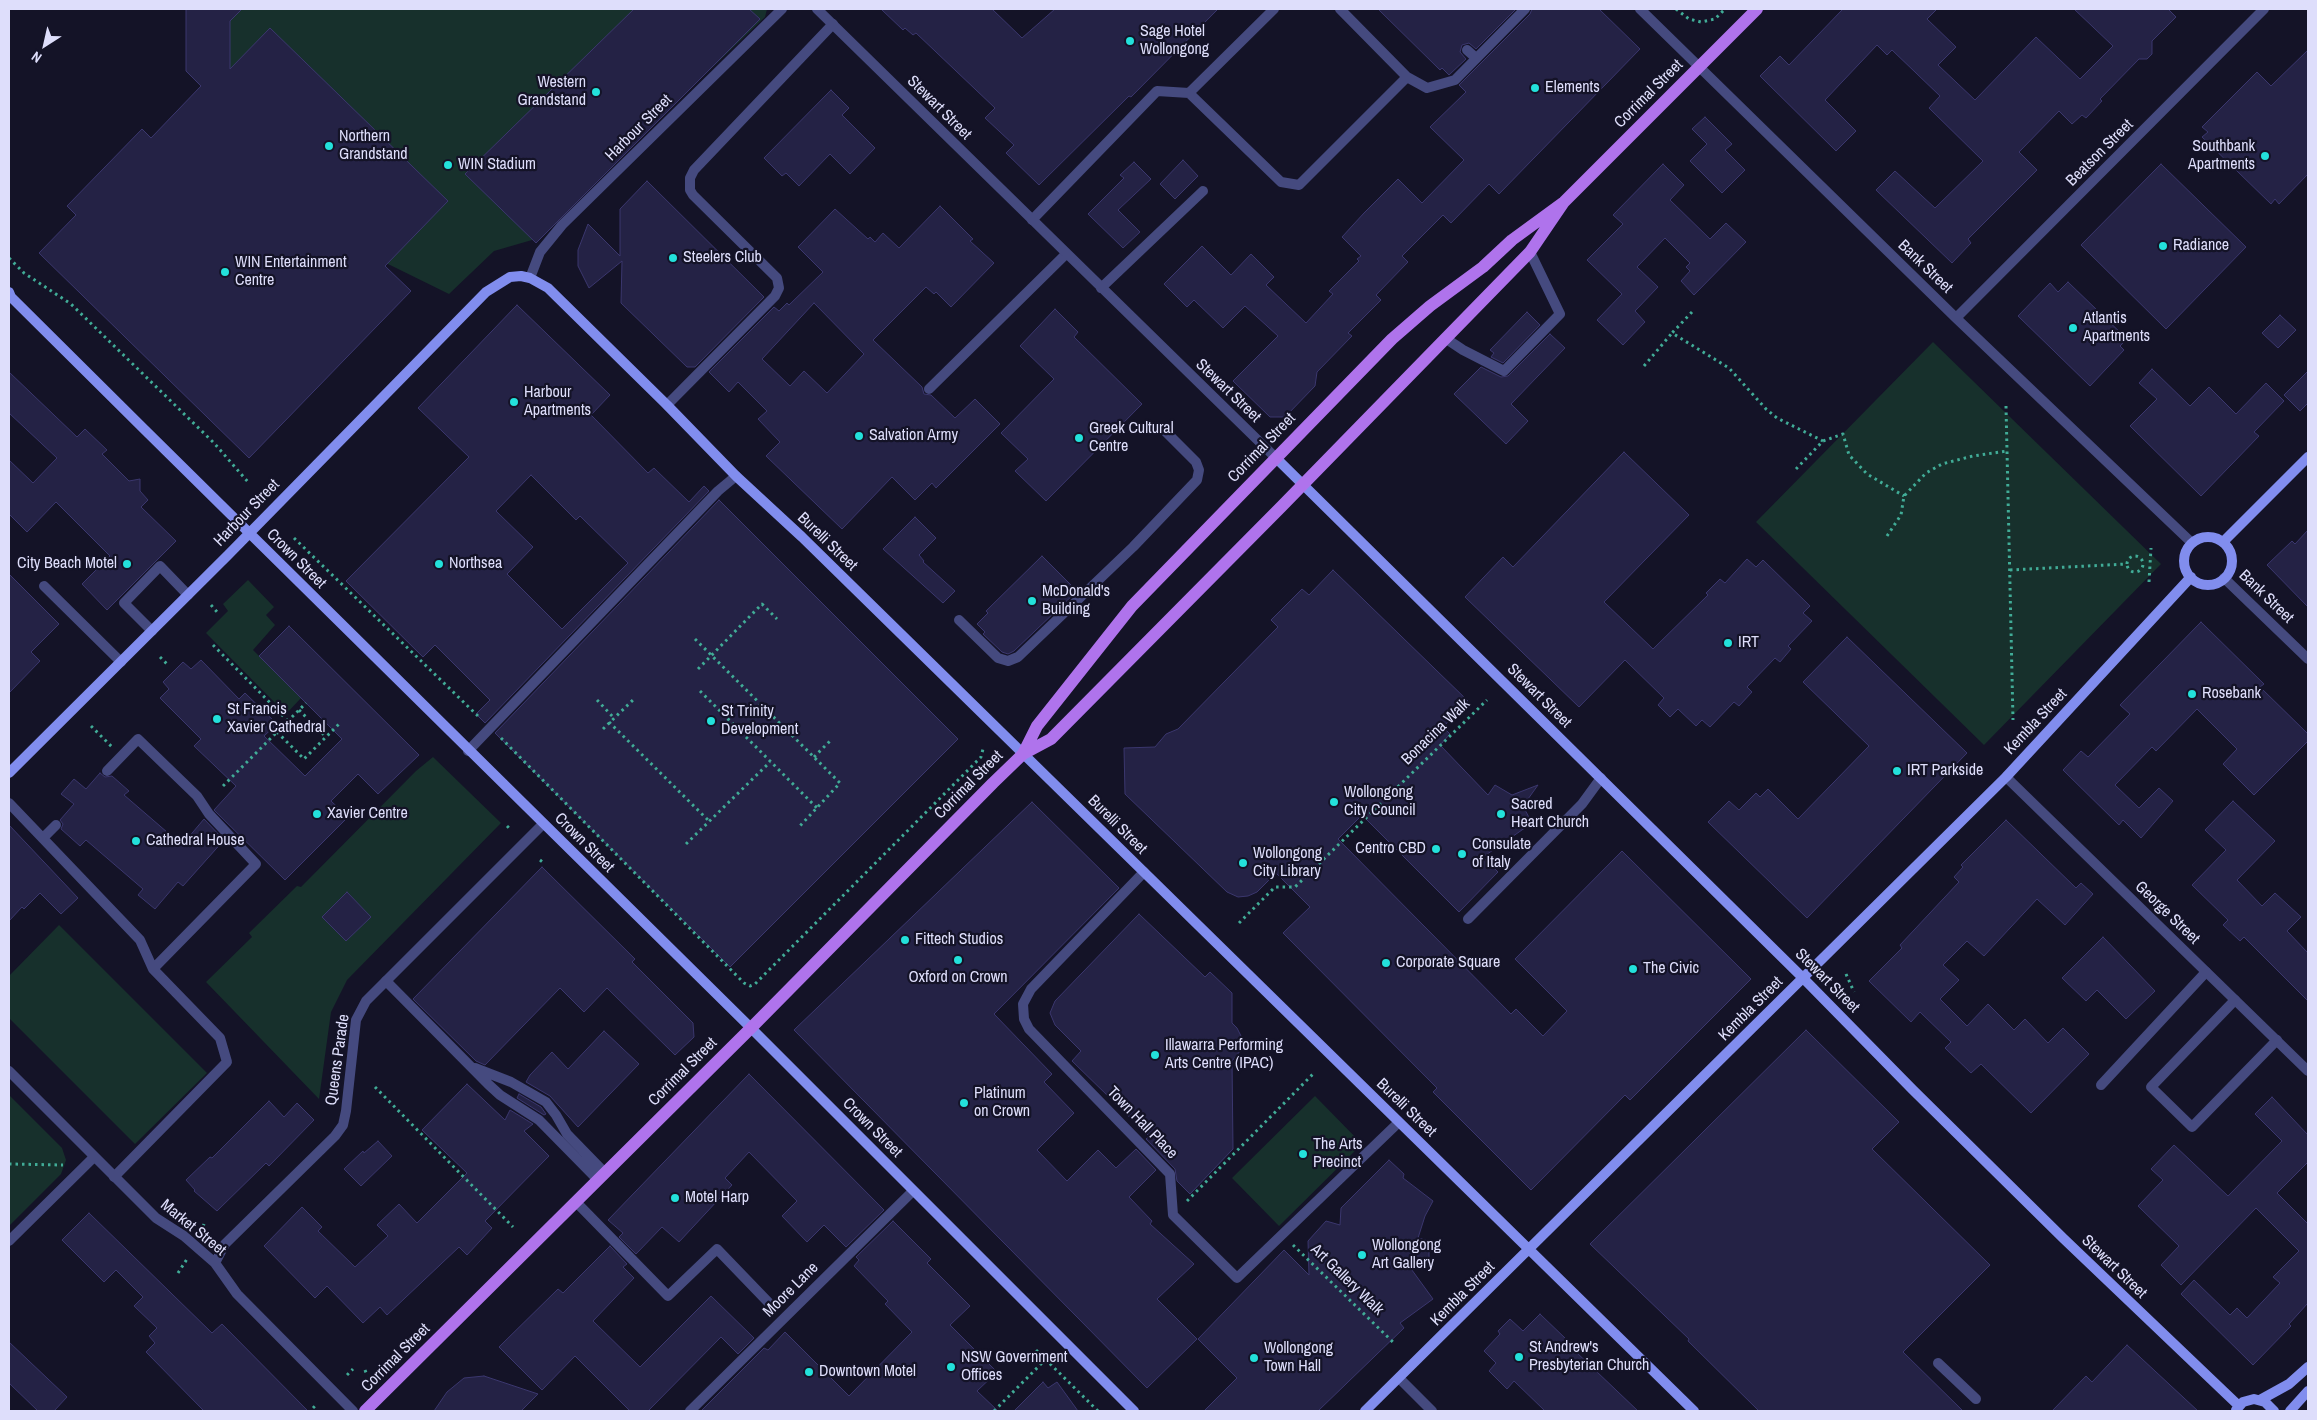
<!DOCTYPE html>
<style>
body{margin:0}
#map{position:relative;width:2317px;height:1420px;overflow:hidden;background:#141327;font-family:"Archivo Narrow",sans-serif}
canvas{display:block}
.frame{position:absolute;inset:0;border:10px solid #dedefb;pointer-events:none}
.north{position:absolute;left:20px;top:20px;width:50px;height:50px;-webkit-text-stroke:4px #141327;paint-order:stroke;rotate:215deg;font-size:14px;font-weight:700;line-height:20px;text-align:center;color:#dedefb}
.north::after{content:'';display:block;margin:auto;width:18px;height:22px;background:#dedefb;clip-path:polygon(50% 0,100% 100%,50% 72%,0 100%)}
</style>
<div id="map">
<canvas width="2317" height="1420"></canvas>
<div class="frame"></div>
<div class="north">N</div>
</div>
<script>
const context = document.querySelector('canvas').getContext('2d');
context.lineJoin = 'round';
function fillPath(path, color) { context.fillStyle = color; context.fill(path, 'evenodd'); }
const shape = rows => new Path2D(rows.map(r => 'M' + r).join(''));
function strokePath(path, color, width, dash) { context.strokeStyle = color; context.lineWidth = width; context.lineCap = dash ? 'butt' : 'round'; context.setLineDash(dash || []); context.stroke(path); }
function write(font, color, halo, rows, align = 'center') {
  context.font = font + ' "Archivo Narrow",sans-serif'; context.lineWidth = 4.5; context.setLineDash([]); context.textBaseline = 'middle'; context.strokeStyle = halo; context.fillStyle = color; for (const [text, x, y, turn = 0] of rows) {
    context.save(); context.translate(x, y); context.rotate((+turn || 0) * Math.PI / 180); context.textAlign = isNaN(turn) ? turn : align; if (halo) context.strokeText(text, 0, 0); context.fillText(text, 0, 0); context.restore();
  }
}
fillPath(shape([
 [186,9,767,9,765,17,532,240,494,251,449,294,388,264,209,90,186,71],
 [1933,342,2161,564,1984,745,1756,522],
 [248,580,274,607,266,615,275,625,253,650,301,698,286,714,206,633,228,611,223,604],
 [433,757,501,823,347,980,331,1012,319,1099,206,982,252,937,249,933,297,886,301,887,416,771],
 [59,925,207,1073,135,1144,9,1018,9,976],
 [9,1095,62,1148,66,1160,61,1174,9,1226],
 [1315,1096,1362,1144,1279,1226,1232,1178]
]), '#17302c');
const building = shape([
 [186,9,242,9,230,21,230,69,270,28,448,201,385,266,411,291,249,458,39,253,76,215,67,206,142,129,151,138,201,86,186,71,186,9],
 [634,9,749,9,760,19,536,243,465,174,634,9],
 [881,9,992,9,1022,38,1055,9,1218,9,1131,97,1129,96,1039,185,1006,153,1014,145,985,118,995,108,916,33,913,35,905,28,903,30,881,9],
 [1378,9,1516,9,1476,49,1469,43,1462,45,1460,52,1466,59,1449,75,1442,68,1440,70,1378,9],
 [1532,9,1599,9,1640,49,1499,194,1489,184,1451,223,1443,215,1402,256,1408,262,1376,295,1381,300,1348,333,1352,336,1317,372,1315,386,1285,417,1270,417,1233,381,1278,336,1245,306,1223,328,1194,300,1187,307,1164,284,1202,246,1231,275,1251,254,1274,277,1266,285,1306,323,1333,294,1329,291,1359,261,1357,259,1361,256,1342,237,1364,213,1398,179,1422,203,1464,160,1430,127,1466,92,1459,85,1530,14,1532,9],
 [1843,9,1937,9,1927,19,1956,47,1938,65,1975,100,2036,37,2080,79,2113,46,2074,9,2168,9,2176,17,2152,41,2152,54,2147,59,2139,59,2100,99,2102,101,2086,118,2082,115,2072,124,2059,111,2019,152,2037,170,1968,239,1971,243,1952,263,1876,190,1895,171,1935,208,1983,161,1929,108,1940,96,1892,50,1887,55,1877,45,1825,100,1856,131,1836,151,1760,76,1780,56,1789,65,1843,9],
 [2308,50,2308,174,2279,204,2275,199,2271,204,2202,137,2208,132,2202,127,2257,72,2271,86,2308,50],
 [831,90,849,108,842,115,875,148,850,174,830,154,799,186,786,173,782,176,764,158,831,90],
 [1705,117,1732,144,1725,150,1745,170,1722,193,1690,161,1707,144,1692,129,1705,117],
 [1183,160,1198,176,1175,199,1160,184,1183,160],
 [1134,162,1151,179,1118,210,1140,232,1123,248,1088,214,1124,178,1120,175,1134,162],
 [1663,164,1684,185,1670,200,1710,239,1726,223,1746,242,1694,295,1681,281,1690,271,1686,267,1690,263,1665,238,1637,267,1658,287,1635,311,1645,322,1623,345,1597,320,1622,294,1587,260,1623,224,1613,215,1663,164],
 [2161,164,2246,247,2166,329,2081,245,2161,164],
 [647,181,764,297,695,367,687,367,621,303,622,261,589,288,578,266,578,250,588,224,620,256,620,209,647,181],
 [940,206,973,239,970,241,994,263,951,307,936,292,934,294,926,287,873,340,922,387,924,394,931,395,955,418,975,399,1000,424,936,488,932,483,915,500,892,477,842,529,766,456,780,442,758,419,767,411,738,382,729,392,709,372,774,307,779,311,787,303,789,305,823,272,798,247,835,209,868,239,870,237,875,242,883,233,899,248,940,206],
 [814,303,864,354,827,393,804,371,790,386,762,359,814,303],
 [2068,282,2127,339,2120,346,2124,350,2090,386,2018,316,2050,283,2058,292,2068,282],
 [517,305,610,395,591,415,648,473,654,468,689,502,704,486,709,491,485,723,476,714,490,700,435,645,423,657,346,581,469,457,418,408,517,305],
 [531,475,576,520,580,516,628,563,562,629,507,574,533,547,496,511,531,475],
 [1055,309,1078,332,1074,337,1142,404,1046,501,1015,471,1028,459,1001,433,1054,379,1020,346,1055,309],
 [1527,312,1540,325,1503,363,1491,357,1494,353,1490,350,1527,312],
 [2280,315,2296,330,2278,348,2262,333,2280,315],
 [1550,334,1565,348,1511,404,1528,421,1506,444,1454,394,1481,367,1501,377,1508,376,1550,334],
 [2152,369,2190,406,2209,387,2236,414,2266,383,2284,401,2254,432,2259,436,2201,496,2130,426,2157,399,2139,383,2152,369],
 [2308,371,2308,403,2300,411,2284,395,2308,371],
 [9,372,77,437,85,429,107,450,102,454,129,481,140,479,140,491,148,500,141,507,176,541,107,610,82,584,110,556,56,502,27,532,9,514,9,460,33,483,57,458,9,413,9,372],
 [1624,452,1689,515,1604,602,1653,649,1708,595,1706,593,1720,579,1725,583,1747,559,1756,567,1763,560,1810,606,1803,613,1812,621,1788,646,1791,649,1780,662,1775,658,1747,687,1752,692,1739,706,1734,702,1710,727,1702,720,1696,726,1678,709,1670,717,1658,705,1664,698,1625,660,1579,707,1465,597,1503,557,1513,567,1624,452],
 [719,500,958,739,730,967,495,733,719,500],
 [915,517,936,538,919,555,924,561,923,562,955,591,943,603,883,549,915,517],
 [2308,530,2308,607,2267,565,2292,541,2295,544,2308,530],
 [1042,556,1077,591,1014,651,1008,654,1002,652,983,634,985,632,977,624,988,613,986,611,1042,556],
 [1333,570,1468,701,1443,727,1450,734,1440,745,1488,795,1495,785,1512,795,1538,785,1523,806,1532,823,1483,857,1498,872,1459,912,1362,815,1338,839,1511,1014,1516,1009,1543,1036,1567,1011,1515,959,1622,851,1751,979,1630,1100,1625,1095,1531,1190,1433,1092,1437,1088,1283,933,1310,907,1276,873,1257,892,1248,896,1238,897,1227,892,1125,794,1124,748,1155,747,1166,734,1178,729,1278,627,1271,620,1302,589,1309,595,1333,570],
 [9,574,59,624,31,652,40,661,9,693,9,574],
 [2201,622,2264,684,2260,687,2308,734,2308,741,2254,795,2223,764,2237,749,2197,709,2156,751,2152,747,2115,785,2139,808,2159,788,2173,801,2141,838,2123,820,2119,825,2063,770,2081,751,2088,757,2130,714,2120,705,2201,622],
 [289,626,419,755,378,794,358,774,331,801,348,817,285,880,214,810,236,786,194,746,201,739,160,698,169,689,163,682,183,662,191,669,201,660,239,699,245,693,277,724,264,736,305,776,342,739,259,656,289,626],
 [1847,637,1967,753,1807,918,1708,822,1729,801,1739,810,1756,793,1760,797,1768,789,1798,819,1869,746,1803,682,1847,637],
 [100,773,105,777,112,776,129,791,124,795,182,845,204,819,224,840,183,886,178,882,155,909,138,895,143,889,86,840,80,846,61,829,63,824,60,820,74,804,61,794,74,779,86,789,100,773],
 [2233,801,2275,841,2237,880,2262,906,2275,893,2301,917,2287,931,2308,953,2308,1001,2244,937,2240,941,2223,925,2228,920,2192,885,2226,850,2205,830,2233,801],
 [1032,802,1119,888,994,1014,1052,1074,1044,1082,1074,1113,1037,1150,1067,1181,1098,1150,1116,1168,1136,1149,1156,1170,1129,1197,1152,1221,1150,1224,1194,1264,1157,1299,1197,1339,1147,1388,794,1030,1032,802],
 [2006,820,2076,888,2081,883,2093,894,2065,925,2037,899,1984,956,1967,941,1943,965,1959,980,1940,999,1967,1026,1988,1004,2014,1030,2025,1019,2048,1043,2063,1028,2089,1054,2031,1113,1981,1064,1971,1073,1945,1048,1951,1042,1920,1012,1911,1022,1869,981,1902,948,1900,945,1959,882,1954,877,1963,867,1961,865,2006,820],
 [9,825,78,898,61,914,40,893,24,909,22,907,9,921,9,825],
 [542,867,635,959,632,962,693,1023,694,1037,675,1055,607,988,584,1012,560,988,485,1065,476,1061,413,999,542,867],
 [347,892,371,917,346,941,322,917,347,892],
 [1139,914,1205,977,1210,972,1232,993,1232,1023,1237,1028,1242,1038,1241,1050,1232,1061,1233,1149,1190,1194,1177,1181,1175,1169,1146,1139,1149,1136,1072,1061,1081,1051,1055,1025,1050,1013,1055,1001,1139,914],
 [2103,937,2155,991,2126,1019,2097,990,2086,1001,2062,978,2103,937],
 [1806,1030,1899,1122,1872,1149,1990,1265,1903,1352,1963,1411,1759,1411,1688,1341,1689,1339,1590,1244,1806,1030],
 [604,1031,639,1064,578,1127,550,1096,526,1082,530,1075,552,1052,568,1069,604,1031],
 [749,1074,884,1210,846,1247,824,1225,807,1242,782,1216,797,1201,749,1152,725,1178,732,1185,679,1242,662,1227,636,1254,619,1237,623,1233,608,1220,749,1074],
 [467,1084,505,1120,510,1110,533,1124,524,1131,549,1156,485,1221,492,1228,467,1255,459,1247,387,1315,380,1307,363,1323,327,1286,315,1298,264,1246,302,1207,322,1227,318,1231,355,1267,388,1236,377,1225,399,1204,417,1223,467,1173,422,1130,467,1084],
 [519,1094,541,1107,546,1114,544,1115,517,1098,519,1094],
 [2272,1097,2308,1135,2308,1162,2277,1193,2308,1224,2308,1303,2289,1324,2291,1326,2253,1365,2181,1294,2194,1280,2230,1315,2237,1308,2247,1318,2280,1283,2273,1277,2299,1251,2256,1208,2181,1285,2161,1265,2179,1246,2138,1206,2163,1180,2151,1169,2174,1145,2228,1196,2282,1141,2255,1114,2272,1097],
 [269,1101,284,1117,297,1103,314,1120,269,1166,266,1163,217,1211,194,1191,195,1190,186,1180,210,1157,212,1158,269,1101],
 [378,1141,392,1156,361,1186,344,1169,363,1151,364,1153,378,1141],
 [1389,1160,1404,1174,1403,1178,1433,1201,1425,1216,1418,1238,1429,1241,1429,1263,1409,1266,1433,1299,1400,1323,1404,1328,1318,1411,1204,1411,1237,1378,1198,1339,1284,1250,1309,1275,1308,1241,1326,1221,1340,1225,1341,1208,1389,1160],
 [89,1213,212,1333,222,1324,308,1411,204,1411,146,1352,155,1343,149,1336,157,1328,134,1306,143,1297,116,1270,104,1282,62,1240,89,1213],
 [893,1221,931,1259,927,1263,970,1306,950,1325,997,1372,977,1391,998,1411,701,1411,764,1348,768,1350,785,1332,849,1396,912,1332,885,1304,888,1301,854,1266,859,1260,856,1257,893,1221],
 [610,1246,627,1264,623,1267,634,1278,593,1321,640,1367,711,1296,754,1338,738,1354,721,1337,648,1411,630,1411,575,1356,542,1390,499,1347,558,1289,563,1293,610,1246],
 [1540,1314,1566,1339,1574,1350,1638,1411,1545,1411,1514,1381,1507,1389,1489,1371,1496,1363,1484,1351,1500,1334,1498,1331,1510,1319,1523,1331,1540,1314],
 [9,1342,67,1397,54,1411,38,1411,9,1383,9,1342],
 [2127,1345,2198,1411,2052,1411,2086,1376,2092,1382,2127,1345],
 [484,1376,538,1394,521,1411,434,1411,447,1392,464,1378,484,1376],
 [1043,1382,1048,1388,1057,1382,1078,1411,1014,1411,1043,1382]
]);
fillPath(building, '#242245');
strokePath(building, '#3b376e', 1);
strokePath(shape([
 [1676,9,1689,19,1701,22,1715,19,1725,9],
 [9,258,24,273,71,304,214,443,248,482],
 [1692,312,1672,333,1729,368,1766,409,1777,418,1823,441],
 [1644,366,1672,333],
 [2006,406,2013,720],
 [1796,469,1823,441,1843,434,1849,455,1867,474,1904,496],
 [1887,536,1901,515,1904,496,1926,473,1942,464,1973,456,2007,451],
 [294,538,480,718],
 '2127 564a8 8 0 1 1 16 0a8 8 0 1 1-16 0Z',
 [2010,570,2126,564],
 [2149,582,2151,548],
 [211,605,218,613],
 [695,639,840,783,798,828],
 [213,645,288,721],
 [160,657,167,664],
 [698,669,762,604,777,619],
 [700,691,817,808],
 [597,700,614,718],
 [299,710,326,737],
 [609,722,709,821],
 [91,726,112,747],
 [603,729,634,699],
 [277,732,304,759,341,722],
 [501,738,744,983,750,986,755,984,981,757,983,749],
 [814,757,832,739],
 [223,786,306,703],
 [507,826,511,830],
 [686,844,770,762],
 [540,860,545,864],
 [1239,923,1275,887,1295,887,1487,700],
 [1846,974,1854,992],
 [375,1087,513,1227],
 [9,1164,63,1165],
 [1187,1201,1315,1072],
 [201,1232,204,1224],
 [1293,1245,1395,1344],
 [178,1273,187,1259],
 [1036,1350,1098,1411],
 [365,1370,367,1375],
 [347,1375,353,1369],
 [313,1408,317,1404],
 [994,1411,1046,1359]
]), '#41ac97', 3, [2.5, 4]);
strokePath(shape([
 [1467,50,1476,58],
 [1407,77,1427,88,1455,80,1525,9],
 [1189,93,1274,9],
 [1032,220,1157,91,1189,93,1281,182,1299,185,1407,77,1340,9],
 [1101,288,1203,191],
 [1445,338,1463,350,1504,371,1560,314,1530,252],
 [929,389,1066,254],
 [667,405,775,296,779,288,777,278,693,195,690,190,690,178,694,170,833,24],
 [44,586,121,662],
 [959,620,998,658,1008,661,1018,657,1133,547,1197,480,1199,470,1196,462,1162,428],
 [152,631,124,603,160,566,188,595],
 [468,751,718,491,736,476],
 [107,771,138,739,197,796,209,814,256,864,153,969],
 [9,803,140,940,153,969,220,1038,227,1062,114,1177],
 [43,838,56,825],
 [1144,872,1031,989,1023,1004,1024,1019,1029,1029,1170,1174,1173,1215,1237,1278,1398,1123],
 [1468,919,1582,804,1601,778],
 [386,981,488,1084,500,1095,539,1120,598,1180],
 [2235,1000,2151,1087,2192,1127,2277,1040],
 [475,1068,511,1082,546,1102,556,1115,567,1134,605,1173],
 [2101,1085,2206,972],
 [576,1202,668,1296,717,1249,769,1303],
 [1938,1363,1976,1399],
 [1399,1378,1432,1411],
 [690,1411,913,1191]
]), '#454a7f', 10);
strokePath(shape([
 [817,9,1276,458],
 [1640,9,1956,318,2192,543],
 [530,278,540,252,562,225,782,9],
 [1956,318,2264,9],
 [2224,578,2308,659],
 [2006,777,2308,1071],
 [9,1071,156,1218,184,1236,215,1263,237,1294,353,1411],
 [9,1241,94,1157],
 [215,1263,225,1244,335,1136,343,1125,346,1111,356,1020,366,1001,543,824]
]), '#454a7f', 10);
strokePath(shape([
 [9,292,11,297,147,432,751,1028,1134,1411],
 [1276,458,1804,979,1913,1090,2064,1239,2239,1406],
 '2184 561a24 24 0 1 1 48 0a24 24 0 1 1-48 0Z',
 [2223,542,2308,457],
 [9,773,228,555,486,292,510,277,521,276,530,278,548,288,667,405,736,476,802,537,1694,1411],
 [2260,1400,2289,1384,2308,1367],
 [2236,1410,2243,1402,2254,1399,2265,1402,2274,1411],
 [1365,1411,2006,777,2191,577],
 [2290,1411,2308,1391]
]), '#818dee', 10);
strokePath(shape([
 [1023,754,1037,726,1132,606,1392,339,1430,306,1483,267,1512,240,1564,202,1757,9],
 [365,1411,751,1028,993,783,1023,754,1051,739,1281,507,1530,252,1564,202]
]), '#af73ec', 12);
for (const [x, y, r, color] of [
 [1130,41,5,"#23e1db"],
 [1535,88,5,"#23e1db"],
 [596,92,5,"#23e1db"],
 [329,146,5,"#23e1db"],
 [2265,156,5,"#23e1db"],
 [448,165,5,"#23e1db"],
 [2163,246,5,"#23e1db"],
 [673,258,5,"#23e1db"],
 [225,272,5,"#23e1db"],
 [2073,328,5,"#23e1db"],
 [514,402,5,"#23e1db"],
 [859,436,5,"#23e1db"],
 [1079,438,5,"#23e1db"],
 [127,564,5,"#23e1db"],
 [439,564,5,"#23e1db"],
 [1032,601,5,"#23e1db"],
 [1728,643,5,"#23e1db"],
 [2192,694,5,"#23e1db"],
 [217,719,5,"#23e1db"],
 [711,721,5,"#23e1db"],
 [1897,771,5,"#23e1db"],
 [1334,802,5,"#23e1db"],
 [317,814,5,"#23e1db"],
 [1501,814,5,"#23e1db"],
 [136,841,5,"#23e1db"],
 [1436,849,5,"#23e1db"],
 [1462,854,5,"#23e1db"],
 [1243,863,5,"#23e1db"],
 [905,940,5,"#23e1db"],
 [958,960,5,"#23e1db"],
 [1386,963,5,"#23e1db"],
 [1633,969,5,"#23e1db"],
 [1155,1055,5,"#23e1db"],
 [964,1103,5,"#23e1db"],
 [1303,1154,5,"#23e1db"],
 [675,1198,5,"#23e1db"],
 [1362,1255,5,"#23e1db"],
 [1519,1357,5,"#23e1db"],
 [1254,1358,5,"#23e1db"],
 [951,1367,5,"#23e1db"],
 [809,1372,5,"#23e1db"]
]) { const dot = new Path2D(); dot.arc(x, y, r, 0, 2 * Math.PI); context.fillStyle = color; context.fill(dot); strokePath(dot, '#141327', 2); }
write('16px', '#dedefb', '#141327', [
 ["Sage Hotel",1140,32],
 ["Wollongong",1140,50],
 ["Western",586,83,"right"],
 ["Grandstand",586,101,"right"],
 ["Elements",1545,88],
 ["Northern",339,137],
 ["Grandstand",339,155],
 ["Southbank",2255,147,"right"],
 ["Apartments",2255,165,"right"],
 ["WIN Stadium",458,165],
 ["Radiance",2173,246],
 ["Steelers Club",683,258],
 ["WIN Entertainment",235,263],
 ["Centre",235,281],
 ["Atlantis",2083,319],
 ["Apartments",2083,337],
 ["Harbour",524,393],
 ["Apartments",524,411],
 ["Greek Cultural",1089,429],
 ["Centre",1089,447],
 ["Salvation Army",869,436],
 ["City Beach Motel",117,564,"right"],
 ["Northsea",449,564],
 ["McDonald's",1042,592],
 ["Building",1042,610],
 ["IRT",1738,643],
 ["Rosebank",2202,694],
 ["St Francis",227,710],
 ["Xavier Cathedral",227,728],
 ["St Trinity",721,712],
 ["Development",721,730],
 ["IRT Parkside",1907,771],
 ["Wollongong",1344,793],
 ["City Council",1344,811],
 ["Sacred",1511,805],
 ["Heart Church",1511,823],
 ["Xavier Centre",327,814],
 ["Cathedral House",146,841],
 ["Consulate",1472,845],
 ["of Italy",1472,863],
 ["Centro CBD",1426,849,"right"],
 ["Wollongong",1253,854],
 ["City Library",1253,872],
 ["Fittech Studios",915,940],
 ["Corporate Square",1396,963],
 ["The Civic",1643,969],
 ["Oxford on Crown",958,978,"center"],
 ["Illawarra Performing",1165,1046],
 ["Arts Centre (IPAC)",1165,1064],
 ["Platinum",974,1094],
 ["on Crown",974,1112],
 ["The Arts",1313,1145],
 ["Precinct",1313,1163],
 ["Motel Harp",685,1198],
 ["Wollongong",1372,1246],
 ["Art Gallery",1372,1264],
 ["St Andrew's",1529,1348],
 ["Presbyterian Church",1529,1366],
 ["Wollongong",1264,1349],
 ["Town Hall",1264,1367],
 ["NSW Government",961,1358],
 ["Offices",961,1376],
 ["Downtown Motel",819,1372]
], 'left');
write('16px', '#dedefb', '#141327', [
 ["Corrimal Street",1649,94,-45],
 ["Stewart Street",939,108,45],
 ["Harbour Street",639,128,-45],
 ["Beatson Street",2100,153,-45],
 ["Bank Street",1925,267,44],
 ["Stewart Street",1228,391,44],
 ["Corrimal Street",1262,448,-46],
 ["Harbour Street",247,513,-46],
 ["Burelli Street",827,542,44],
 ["Crown Street",296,559,45],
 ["Bank Street",2266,597,44],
 ["Stewart Street",1539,696,45],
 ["Kembla Street",2036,722,-47],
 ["Bonacina Walk",1436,732,-44],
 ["Corrimal Street",969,785,-45],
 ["Burelli Street",1117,825,45],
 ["Crown Street",584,843,45],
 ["George Street",2167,913,44],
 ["Stewart Street",1827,981,45],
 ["Kembla Street",1751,1009,-45],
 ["Queens Parade",338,1060,-82],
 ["Corrimal Street",683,1072,-45],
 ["Burelli Street",1406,1108,44],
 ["Town Hall Place",1142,1123,46],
 ["Crown Street",872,1128,45],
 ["Market Street",193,1228,39],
 ["Stewart Street",2114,1267,44],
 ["Art Gallery Walk",1347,1280,44],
 ["Moore Lane",791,1290,-45],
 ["Kembla Street",1463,1294,-45],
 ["Corrimal Street",396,1358,-45]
]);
</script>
